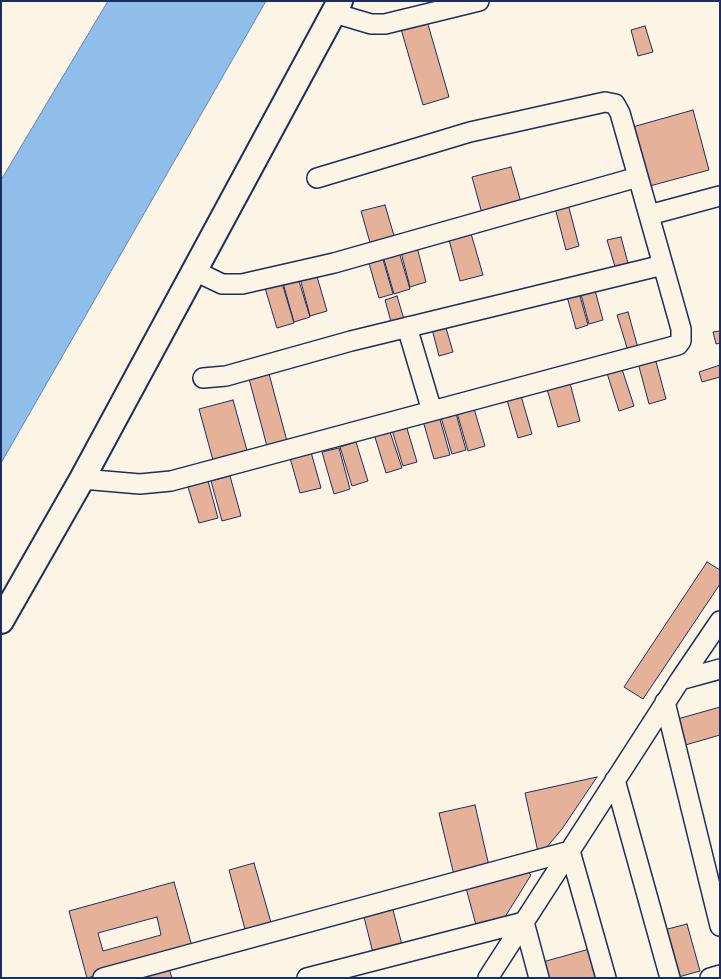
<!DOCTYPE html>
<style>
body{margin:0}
#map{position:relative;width:721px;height:979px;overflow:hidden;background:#fcf5e5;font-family:Delius,sans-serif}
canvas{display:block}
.frame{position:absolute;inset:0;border:2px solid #1b2f5e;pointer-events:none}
</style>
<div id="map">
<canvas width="721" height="979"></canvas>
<div class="frame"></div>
</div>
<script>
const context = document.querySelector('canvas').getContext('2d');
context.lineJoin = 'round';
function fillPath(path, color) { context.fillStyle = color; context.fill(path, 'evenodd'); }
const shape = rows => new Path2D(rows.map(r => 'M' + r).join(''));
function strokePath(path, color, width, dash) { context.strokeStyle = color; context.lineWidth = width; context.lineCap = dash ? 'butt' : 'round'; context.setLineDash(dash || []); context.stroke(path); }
const water = shape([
 [108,1,266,1,1,463,1,180,108,1]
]);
fillPath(water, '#8fbeea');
strokePath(water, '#6185b2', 1);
const building = shape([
 [427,21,449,97,423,105,401,29,427,21],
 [645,26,653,52,638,56,631,30,645,26],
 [693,110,709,170,646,187,629,128,693,110],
 [511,167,522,206,483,217,472,177,511,167],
 [568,204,579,246,566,250,555,208,568,204],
 [385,205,395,239,371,246,361,211,385,205],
 [470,230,483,275,460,281,448,236,470,230],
 [621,237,629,267,616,270,607,240,621,237],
 [417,247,426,282,410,287,401,252,417,247],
 [399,252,410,289,394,294,383,256,399,252],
 [382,256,393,294,379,298,368,260,382,256],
 [316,273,327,311,310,316,300,278,316,273],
 [298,278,310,317,294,322,283,283,298,278],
 [282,283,294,323,277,328,265,288,282,283],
 [593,283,603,320,589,324,579,287,593,283],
 [578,289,588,325,576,329,566,293,578,289],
 [397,296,406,326,393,329,385,300,397,296],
 [628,312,638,348,628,351,617,315,628,312],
 [444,321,453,352,439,356,431,325,444,321],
 [720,331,720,343,716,344,713,332,720,331],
 [655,358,666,399,649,404,638,363,655,358],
 [720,365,720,377,702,382,699,372,720,365],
 [621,366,634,406,619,411,606,370,621,366],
 [268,370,288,445,268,450,248,375,268,370],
 [570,383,580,421,558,427,547,389,570,383],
 [521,396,532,434,518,438,507,400,521,396],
 [233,400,248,454,214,464,199,409,233,400],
 [473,405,485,446,468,451,456,409,473,405],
 [455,410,466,450,452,454,440,414,455,410],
 [439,416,450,455,434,459,423,421,439,416],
 [406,425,417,462,403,466,392,430,406,425],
 [389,429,402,468,386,473,374,434,389,429],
 [356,442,368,481,352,486,340,447,356,442],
 [339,448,350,489,334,494,322,452,339,448],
 [311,452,321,488,300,493,290,458,311,452],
 [230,476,241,516,222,521,211,481,230,476],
 [208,481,218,518,199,523,188,487,208,481],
 [707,562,720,570,720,584,643,699,624,687,707,562],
 [720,707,720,735,682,746,674,720,720,707],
 [597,777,562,829,546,848,538,852,525,793,597,777],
 [475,805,489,866,454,875,439,813,475,805],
 [254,863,272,926,246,933,229,870,254,863],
 [525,869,531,875,505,917,476,925,466,888,525,869],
 [174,882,193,950,87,978,69,911,174,882],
 [157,917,161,935,103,951,98,933,157,917],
 [392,906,402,945,373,953,363,913,392,906],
 [687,924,700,971,675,978,660,931,687,924],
 [593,948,601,978,543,978,539,963,593,948],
 [167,962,172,978,148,978,146,968,167,962]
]);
fillPath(building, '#e6b199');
strokePath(building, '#1b2f5e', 1);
const minor = shape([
 [334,13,371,24,385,24,479,1],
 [649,215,720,196],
 [195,271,222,284,242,284,334,263,638,177],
 [407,327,432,411],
 [203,378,226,376,351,341,663,265],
 [82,479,140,484,171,481,678,345,681,341,681,329,663,265,620,113,615,104,605,102,470,132,317,178],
 [680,680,720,669],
 [665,702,720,926],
 [615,780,670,978],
 [570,851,606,978],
 [103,978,570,851],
 [307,978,524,922,539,978],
 [488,978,680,680,720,621],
 [710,978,720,975]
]);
const tertiary = shape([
 [1,621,82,479,340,1]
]);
strokePath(minor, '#1b2f5e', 22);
strokePath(tertiary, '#1b2f5e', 28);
strokePath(minor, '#fcf5e5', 19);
strokePath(tertiary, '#fcf5e5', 24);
</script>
